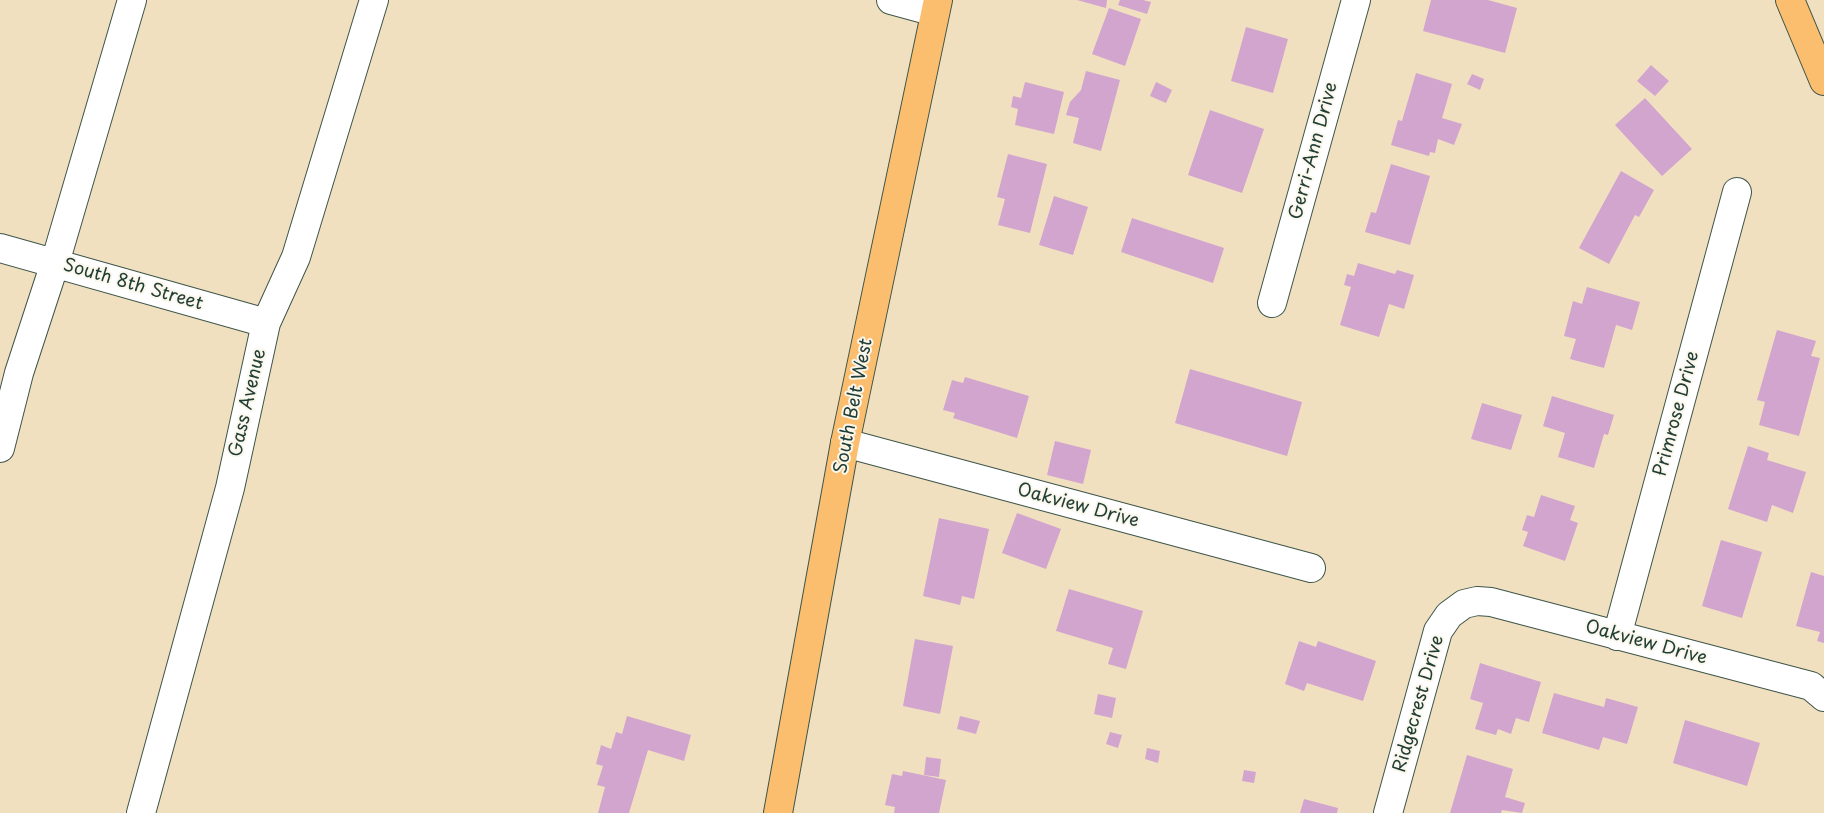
<!DOCTYPE html>
<style>
body{margin:0}
canvas{display:block;background:#f0e0c0}
</style>
<canvas width="1824" height="813"></canvas>
<script>
const context = document.querySelector('canvas').getContext('2d');
context.lineJoin = 'round';
function fillPath(path, color) { context.fillStyle = color; context.fill(path, 'evenodd'); }
const shape = rows => new Path2D(rows.map(r => 'M' + r).join(''));
function strokePath(path, color, width, dash) { context.strokeStyle = color; context.lineWidth = width; context.lineCap = dash ? 'butt' : 'round'; context.setLineDash(dash || []); context.stroke(path); }
function write(font, color, halo, rows, align = 'center') {
  context.font = font + ' "Playpen Sans",sans-serif'; context.lineWidth = 4; context.setLineDash([]); context.textBaseline = 'middle'; context.strokeStyle = halo; context.fillStyle = color; for (const [text, x, y, turn = 0] of rows) {
    context.save(); context.translate(x, y); context.rotate((+turn || 0) * Math.PI / 180); context.textAlign = isNaN(turn) ? turn : align; if (halo) context.strokeText(text, 0, 0); context.fillText(text, 0, 0); context.restore();
  }
}
fillPath(shape([
 [1077,0,1107,0,1106,8],
 [1120,0,1143,0,1151,2,1147,14,1118,5],
 [1431,0,1488,0,1517,8,1505,53,1423,31],
 [1109,8,1141,19,1125,66,1092,54],
 [1246,27,1288,39,1273,93,1231,81],
 [1651,65,1669,81,1655,96,1637,81],
 [1086,71,1120,80,1101,151,1073,143,1079,118,1066,115,1070,102,1081,90],
 [1416,73,1452,84,1442,118,1462,124,1454,145,1438,139,1435,153,1430,152,1429,156,1391,145,1398,120,1402,121],
 [1472,74,1484,79,1480,90,1467,84],
 [1025,82,1064,92,1054,134,1015,125,1018,109,1011,107,1013,96,1021,98],
 [1156,82,1172,90,1166,103,1150,96],
 [1645,98,1692,149,1662,176,1615,125],
 [1210,110,1264,129,1242,193,1188,175],
 [1008,154,1047,164,1030,233,998,225,1005,199,997,197],
 [1391,164,1430,176,1410,245,1365,232,1371,212,1376,213],
 [1621,171,1654,190,1639,217,1635,215,1609,264,1579,248],
 [1054,196,1088,207,1073,255,1039,245],
 [1132,218,1224,248,1213,283,1121,252],
 [1358,263,1395,274,1397,270,1414,275,1404,309,1389,304,1379,337,1340,325,1351,287,1344,285,1347,274,1354,276],
 [1587,287,1640,302,1632,330,1616,325,1604,368,1570,359,1576,339,1564,336,1573,301,1582,304],
 [1777,330,1816,341,1811,356,1820,358,1799,436,1759,425,1765,402,1757,400],
 [1190,369,1302,402,1287,456,1175,423],
 [965,377,1029,396,1017,438,953,418,955,413,943,410,952,380,963,383],
 [1552,396,1614,415,1608,435,1604,434,1594,468,1558,457,1565,433,1543,426],
 [1482,403,1522,415,1511,450,1471,439],
 [1055,441,1091,450,1083,484,1047,475],
 [1748,446,1769,453,1767,460,1806,472,1793,513,1772,505,1767,522,1728,509],
 [1541,495,1575,506,1570,520,1578,523,1565,561,1523,546,1528,532,1522,530,1527,515,1534,517],
 [1017,513,1061,529,1046,569,1002,553],
 [939,518,989,529,974,599,962,596,960,605,923,596],
 [1721,540,1762,552,1742,618,1702,606],
 [1811,572,1824,576,1824,643,1817,641,1820,632,1796,626],
 [1069,589,1143,611,1126,669,1108,664,1113,648,1056,631],
 [915,639,953,646,940,714,903,706],
 [1299,641,1316,647,1318,641,1376,661,1363,701,1307,683,1304,691,1285,684],
 [1480,663,1541,682,1529,722,1516,718,1511,734,1498,729,1496,735,1475,729,1483,703,1470,699],
 [1554,693,1604,707,1606,698,1638,707,1627,744,1603,737,1599,750,1542,733],
 [1098,694,1116,698,1112,718,1094,714],
 [627,716,691,735,684,761,648,750,629,813,598,813,605,787,597,785,603,766,596,764,601,745,611,749,616,732,622,734],
 [960,716,980,721,976,734,957,729],
 [1685,720,1760,743,1747,786,1673,763],
 [1110,732,1122,735,1118,748,1106,744],
 [1147,748,1160,751,1158,763,1145,759],
 [1467,755,1513,769,1505,797,1525,803,1522,813,1502,810,1501,813,1450,813],
 [926,757,941,759,939,777,924,775],
 [1244,770,1256,772,1254,783,1242,781],
 [903,771,946,780,939,813,894,813,895,807,885,805,892,774,902,776],
 [1304,799,1338,808,1337,813,1300,813]
]), '#d2a5ce');
const minor = shape([
 [891,0,935,12],
 [0,248,266,323],
 [1272,303,1356,0],
 [845,443,1311,568],
 [0,448,19,373,55,263,132,0],
 [1617,636,1737,192],
 [141,813,230,488,266,323,296,257,374,0],
 [1388,813,1438,631,1449,615,1464,604,1477,601,1491,602,1811,686,1824,697]
]);
const major = shape([
 [778,813,845,443,938,0]
]);
const highway = shape([
 [1790,0,1824,81]
]);
strokePath(minor, '#3e5549', 30);
strokePath(major, '#3e5549', 30);
strokePath(highway, '#3e5549', 30);
strokePath(minor, '#fff', 28);
strokePath(major, '#fbbe6e', 28);
strokePath(highway, '#fbbe6e', 28);
write('18px', '#1f3d34', '#fbf7ec', [
 ["Gerri-Ann Drive",1314,151,-75],
 ["South 8th Street",133,285,16],
 ["Gass Avenue",248,403,-77],
 ["South Belt West",854,406,-79],
 ["Primrose Drive",1677,414,-75],
 ["Oakview Drive",1078,506,15],
 ["Oakview Drive",1646,643,15],
 ["Ridgecrest Drive",1419,704,-74]
]);
</script>
